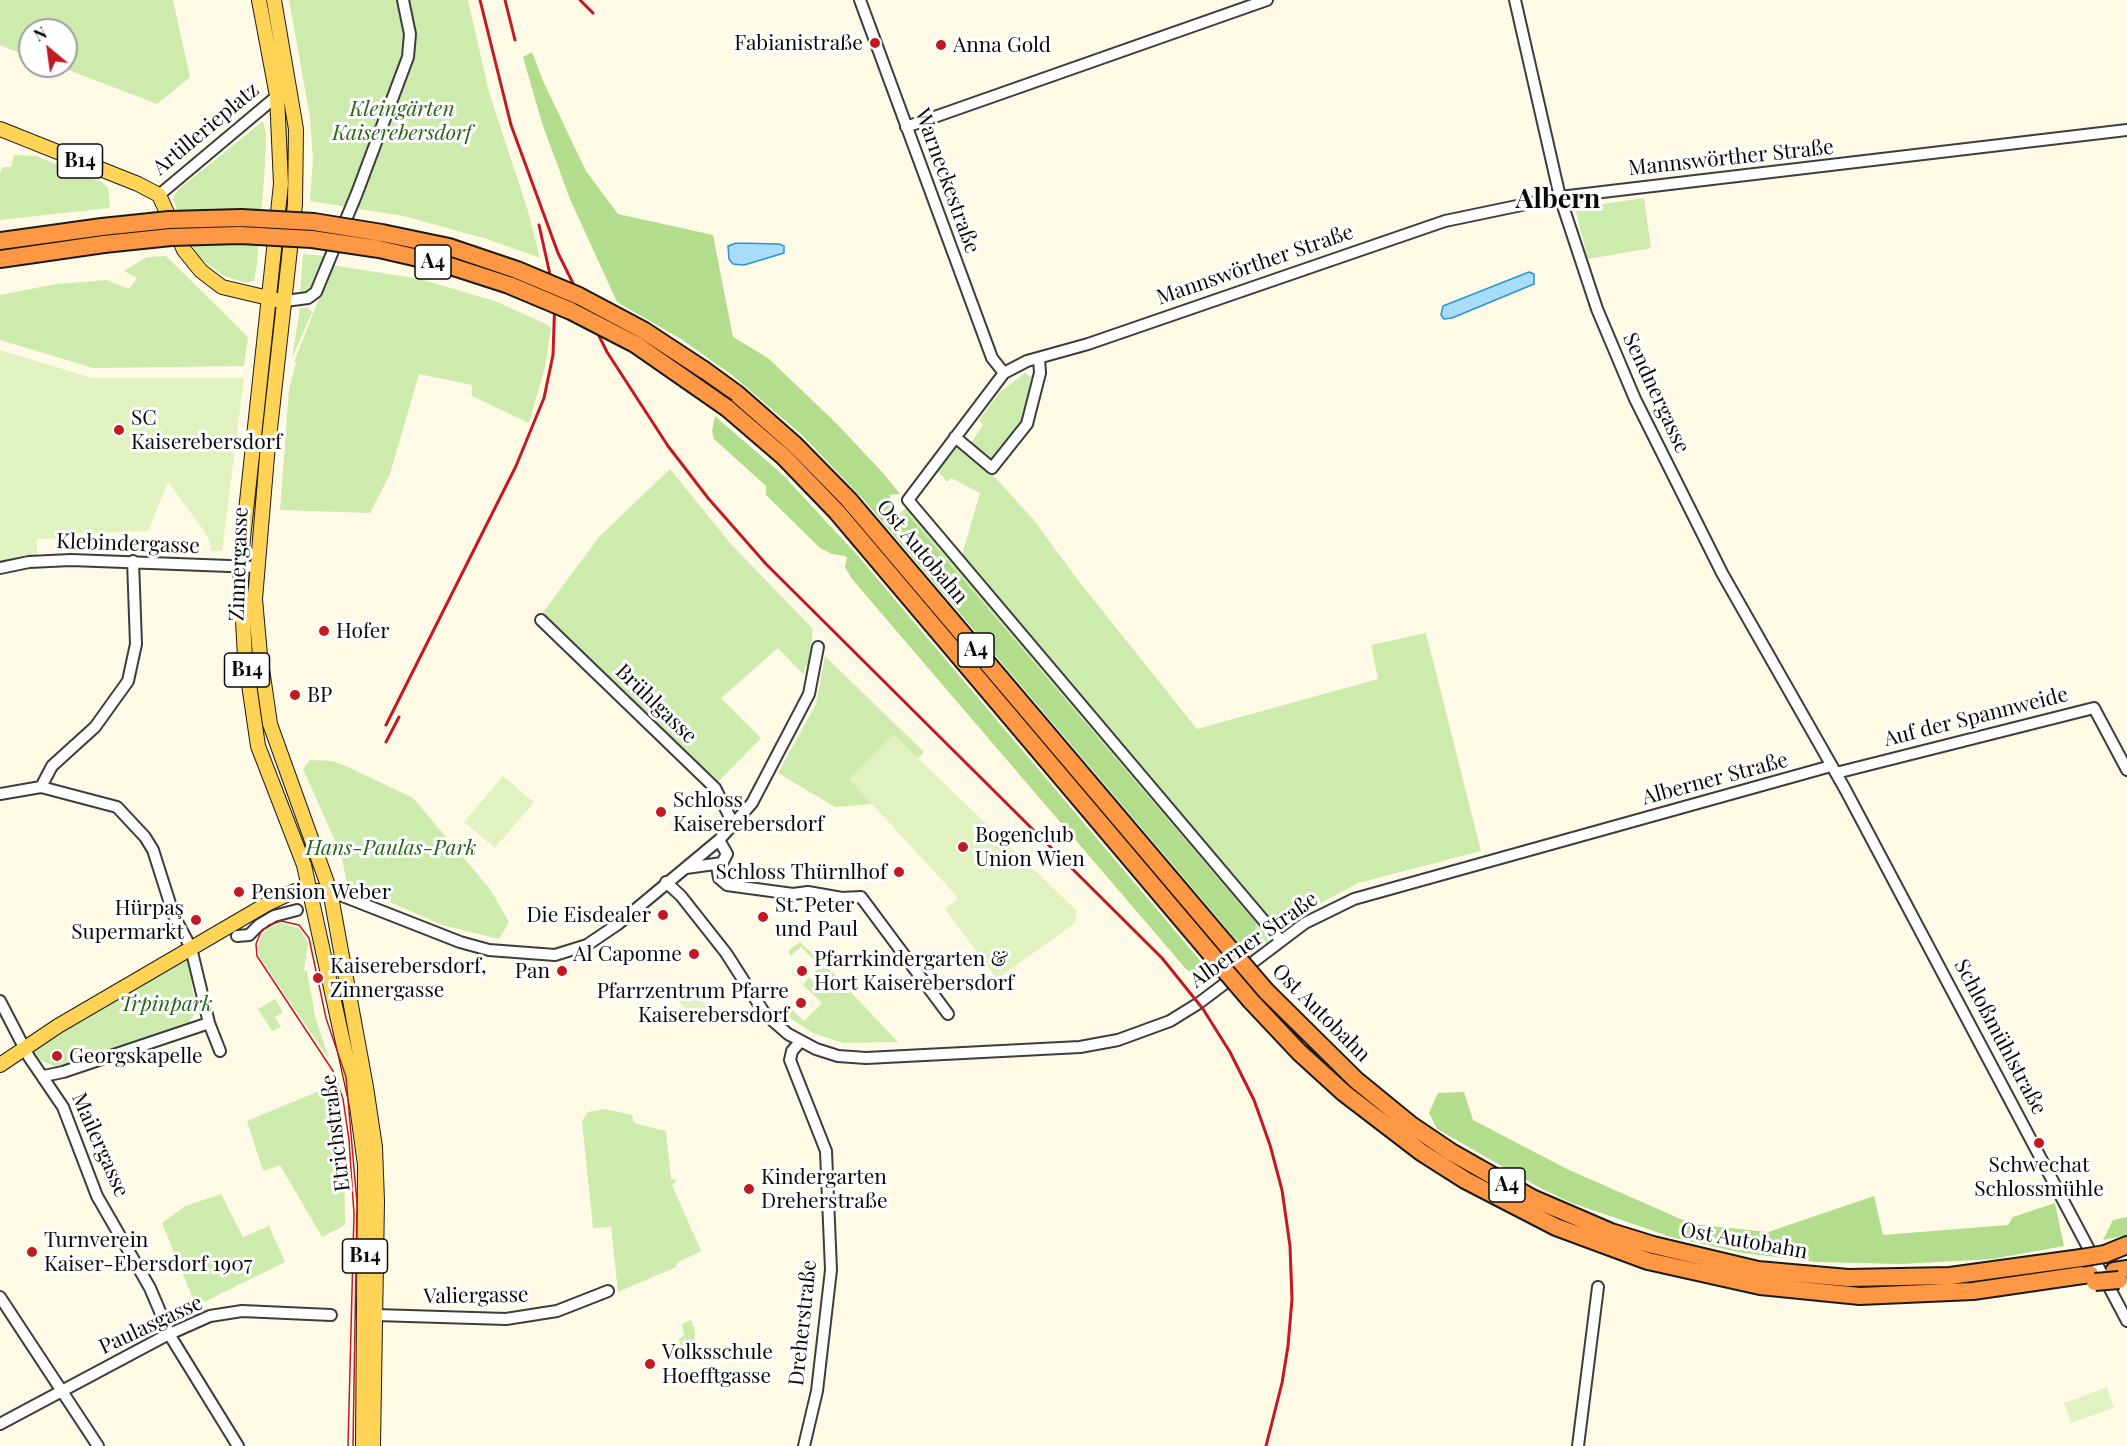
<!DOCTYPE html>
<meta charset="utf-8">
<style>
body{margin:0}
#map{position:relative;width:2127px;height:1446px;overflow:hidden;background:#fffae6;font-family:"Playfair Display",serif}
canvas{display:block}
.north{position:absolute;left:18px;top:18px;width:60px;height:60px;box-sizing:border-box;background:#fff;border:2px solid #9d9d9d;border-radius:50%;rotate:331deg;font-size:16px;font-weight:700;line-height:24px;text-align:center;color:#0a0a0a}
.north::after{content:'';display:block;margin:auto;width:21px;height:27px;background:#c21923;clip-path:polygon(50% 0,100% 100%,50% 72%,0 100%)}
</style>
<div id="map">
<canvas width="2127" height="1446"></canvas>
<div class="north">N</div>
</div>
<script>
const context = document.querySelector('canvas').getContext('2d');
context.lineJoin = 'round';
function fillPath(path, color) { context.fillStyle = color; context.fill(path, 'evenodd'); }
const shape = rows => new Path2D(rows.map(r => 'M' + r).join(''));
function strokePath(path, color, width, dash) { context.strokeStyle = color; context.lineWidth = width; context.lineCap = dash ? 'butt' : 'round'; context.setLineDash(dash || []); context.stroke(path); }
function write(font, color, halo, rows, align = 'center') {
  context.font = font + ' "Playfair Display",serif'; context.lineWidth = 6; context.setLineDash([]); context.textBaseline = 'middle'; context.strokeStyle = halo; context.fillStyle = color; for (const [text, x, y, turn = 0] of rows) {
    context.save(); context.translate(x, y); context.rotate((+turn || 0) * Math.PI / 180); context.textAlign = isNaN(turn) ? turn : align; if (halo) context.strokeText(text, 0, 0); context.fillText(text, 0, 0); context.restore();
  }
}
fillPath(shape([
 [0,0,173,0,190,77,157,104,58,66,66,66,66,30,30,30,30,57,0,45],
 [263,0,268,0,291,138,289,208,284,208,287,171,285,117],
 [289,0,468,0,489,92,528,211,540,258,487,239,403,216,310,201,313,160,310,117],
 [263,121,266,133,265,167,257,264,254,281,245,283,222,275,195,254,173,199,179,189],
 [14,155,36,156,101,182,108,187,110,208,0,220,0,173,3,167,11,167],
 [1644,198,1651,248,1588,259,1575,208],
 [303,254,326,256,312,290,300,294],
 [166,256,248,337,244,366,93,368,0,340,0,295,56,284,107,280,129,289,137,278,124,271,147,257],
 [332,265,420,279,495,301,548,325,551,328,545,367,529,423,472,396,472,385,419,374,390,474,370,513,280,510,289,389,296,363,294,362],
 [300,308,308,308,312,312,292,358],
 [1025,373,1034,378,1023,423,989,471,1033,519,1081,584,1197,729,1378,679,1371,645,1426,633,1481,851,1358,883,1297,916,1251,956,1238,942,1253,945,1255,923,907,514,895,517,909,505,962,555,980,493,951,478,947,482,936,469,955,446,971,443,983,425,979,420,999,393],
 [670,469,731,544,813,629,809,666,805,666,804,675,778,648,721,698,761,738,716,784,541,615,599,537],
 [825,656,924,752,873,804,835,807,778,773,816,704],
 [310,760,333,761,346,766,413,798,490,889,509,922,499,939,442,925,347,883,341,854,303,769],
 [281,923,300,929,308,943,304,971,307,971,315,1016,329,1059,260,958,258,947,261,936,268,928],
 [800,942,830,970,898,1042,843,1043,813,1033,782,1013,786,1004,804,1021,822,1003,803,985,809,977,814,982,814,989,823,989,824,979,816,979,812,975,820,966,801,947,791,956,788,951],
 [184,958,188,960,196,1012,185,1028,61,1069,38,1059,33,1050],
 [275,999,283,1012,275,1017,281,1027,272,1031,258,1009],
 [331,1086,344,1148,345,1225,322,1237,280,1165,263,1171,247,1121],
 [605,1109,632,1115,634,1123,666,1131,671,1179,677,1180,672,1185,701,1251,677,1263,676,1267,618,1292,611,1227,593,1228,582,1121,588,1112],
 [221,1194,243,1237,269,1226,285,1262,196,1306,162,1223,185,1206],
 [691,1320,695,1331,694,1356,682,1356,679,1339,684,1335,682,1324]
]), '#ceebae');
fillPath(shape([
 [532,52,543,81,586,171,618,214,713,235,733,337,768,358,837,424,883,473,900,494,889,495,894,504,892,514,895,517,907,514,1256,923,1253,945,1238,942,863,499,803,436,732,375,681,339,617,302,570,199,542,123,523,57],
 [715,416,783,475,858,556,1203,964,1205,983,1186,969,893,627,852,579,845,567,847,558,845,556,832,554,820,548,766,495,766,486,714,439,712,431],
 [1464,1092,1473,1120,1567,1169,1692,1224,1768,1232,1874,1196,1883,1235,2008,1225,2013,1217,2055,1203,2064,1246,1992,1259,1902,1264,1816,1262,1743,1253,1671,1237,1572,1203,1542,1189,1437,1129,1429,1113,1438,1093],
 [2127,1217,2127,1235,2103,1240,2113,1220]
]), '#b1dd8c');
fillPath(shape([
 [0,350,92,378,244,378,222,551,211,551,210,541,202,528,168,482,148,531,72,534,71,538,37,539,37,555,0,561],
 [893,734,1077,911,1075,923,997,979,945,909,958,899,952,891,849,779],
 [503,776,534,802,495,848,464,822],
 [691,987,708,1008,693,1019,677,999],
 [2107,1387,2114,1408,2071,1423,2064,1403]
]), '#e1f2c0');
const water = shape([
 [736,243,779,244,784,246,784,253,744,265,733,264,729,259,728,246,736,243],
 [1529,272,1534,274,1534,284,1452,318,1444,319,1441,315,1443,306,1529,272]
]);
fillPath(water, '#a7dcfb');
strokePath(water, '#2993d7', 1.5);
const minor = shape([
 [860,0,992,358,1004,373],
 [1515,0,1560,197,1597,309,1635,399,1722,573,1845,789,2127,1321],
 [906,127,1267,0],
 [159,195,277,96],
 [285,301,308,298,316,292,357,193,408,57,410,34,403,0],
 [955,437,992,468,1027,424,1040,373,1039,358],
 [0,568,29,562,71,560,256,567],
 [541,620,715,788,733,823],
 [1836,773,2094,708,2127,770],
 [41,787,52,766,95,727,128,681,136,644,133,561],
 [0,794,41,787,117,807,145,837,153,850,174,916,191,948,209,1023,220,1051],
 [717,866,719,878,727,885,793,894,808,892,842,898,861,897,948,1014],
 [686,868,722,863,727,854,719,840],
 [666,882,681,896,726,953,765,1014,788,1034,816,1049,838,1056,866,1058,1080,1047,1118,1040,1170,1021,1199,1003,1305,923,1354,899,1831,766],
 [330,891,460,942,489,950,555,955,587,945,618,924,719,840,752,803,809,694,818,647],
 [237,936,249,935,259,925,274,916,297,910],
 [1281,941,908,500,1004,373,1027,361,1088,344,1445,221,1560,197,2127,130],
 [0,1001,29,1057,63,1107,97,1196,150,1288,167,1328],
 [800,1042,792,1051,790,1060,826,1151,831,1270,817,1391,804,1446],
 [44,1076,63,1072,209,1023],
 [0,1297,98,1446],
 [376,1315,506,1319,557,1311,608,1291],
 [169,1334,238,1446],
 [0,1424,165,1336,210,1316,242,1311,331,1315],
 [1578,1446,1598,1287]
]);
const major = shape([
 [259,0,277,96,281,184,240,567,245,657,258,746,304,865,357,1106,365,1165,363,1446],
 [274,0,296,129,295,204,267,456,255,599,260,655,270,724,330,891,366,1087,375,1147,377,1201,373,1446],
 [0,129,138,184,159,195,184,250,201,271,222,287,277,300],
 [0,1065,58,1026,267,904,295,891,319,891]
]);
const highway = shape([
 [0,241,102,227],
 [0,259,104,244],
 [704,370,737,394,795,445,849,500,1230,949],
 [727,408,784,457,837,512,1216,960],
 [1266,991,1356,1080,1411,1125,1451,1152,1532,1198,1611,1232,1653,1245,1758,1270,1848,1278,1950,1276,2081,1258],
 [1251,1001,1299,1052,1344,1093,1421,1152,1465,1180,1556,1227,1648,1261,1760,1286,1860,1296,1973,1291,2090,1274],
 [2105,1254,2127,1245],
 [2114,1271,2127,1269]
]);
strokePath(minor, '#3d3d3d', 14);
strokePath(major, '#1b1b1b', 16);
strokePath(highway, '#1b1b1b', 20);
strokePath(minor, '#fff', 10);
strokePath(major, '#ffd456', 14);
strokePath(highway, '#ff9844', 16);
strokePath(shape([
 [348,1446,354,1214,349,1140,343,1099,333,1071,257,956,256,944,261,932,269,925,281,921,299,925,309,938,326,1018,346,1077,357,1203,353,1446]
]), '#c21923', 1.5);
strokePath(shape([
 [480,0,511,125,558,253,607,352,668,446,708,498,766,564,1162,958,1203,1009,1230,1052,1254,1100,1270,1145,1282,1190,1290,1246,1292,1299,1288,1346,1282,1383,1266,1446],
 [505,0,515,40],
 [580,0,593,13],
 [386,725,516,466,544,398,553,355,555,297,539,225],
 [386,742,399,717]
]), '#c21923', 3);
const highwayBridge = shape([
 [102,227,169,220,241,218,314,222,382,233,449,247,517,270,579,296,643,330,704,370],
 [104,244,171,237,240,235,312,239,379,249,444,264,509,285,571,311,635,344,727,408],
 [1230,949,1266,991],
 [1216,960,1251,1001],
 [2081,1258,2105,1254],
 [2095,1282,2119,1280]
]);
strokePath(highwayBridge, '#1b1b1b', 20, []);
strokePath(highwayBridge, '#ff9844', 16);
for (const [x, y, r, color] of [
 [875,43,6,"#c21923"],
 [941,45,6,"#c21923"],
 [119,430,6,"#c21923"],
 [324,631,6,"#c21923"],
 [295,695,6,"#c21923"],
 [661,812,6,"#c21923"],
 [963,847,6,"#c21923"],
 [899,872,6,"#c21923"],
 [239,892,6,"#c21923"],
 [663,915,6,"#c21923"],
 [763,917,6,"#c21923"],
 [196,920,6,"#c21923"],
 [694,954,6,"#c21923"],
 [562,971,6,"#c21923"],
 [802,971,6,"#c21923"],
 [318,978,6,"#c21923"],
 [801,1003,6,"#c21923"],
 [57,1056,6,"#c21923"],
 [2039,1143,6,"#c21923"],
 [749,1189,6,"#c21923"],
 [32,1252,6,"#c21923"],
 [650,1364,6,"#c21923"]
]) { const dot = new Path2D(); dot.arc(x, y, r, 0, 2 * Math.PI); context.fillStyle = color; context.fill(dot); strokePath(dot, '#fff', 2); }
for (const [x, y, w] of [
 [80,161,45],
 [433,262,36],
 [976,650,36],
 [247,670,45],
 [1507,1185,36],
 [365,1256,45]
]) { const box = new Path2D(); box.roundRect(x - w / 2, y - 17, w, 34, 4.5); context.fillStyle = '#fff'; context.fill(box); strokePath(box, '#0a0a0a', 1.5); }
write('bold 20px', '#0a0a0a', null, [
 ["B14",80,161],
 ["A4",433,262],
 ["A4",976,650],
 ["B14",247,670],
 ["A4",1507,1185],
 ["B14",365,1256]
]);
write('21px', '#0a0a0a', '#fff', [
 ["Fabianistraße",863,43,"right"],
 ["Anna Gold",953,45],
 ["SC",131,418],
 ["Kaiserebersdorf",131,442],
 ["Hofer",336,631],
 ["BP",307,695],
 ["Schloss",673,800],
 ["Kaiserebersdorf",673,824],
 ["Bogenclub",975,835],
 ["Union Wien",975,859],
 ["Schloss Thürnlhof",887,872,"right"],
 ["Pension Weber",251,892],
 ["St. Peter",775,905],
 ["und Paul",775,929],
 ["Hürpaş",184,908,"right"],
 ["Supermarkt",184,932,"right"],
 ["Die Eisdealer",651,915,"right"],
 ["Al Caponne",682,954,"right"],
 ["Pfarrkindergarten &",814,959],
 ["Hort Kaiserebersdorf",814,983],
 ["Kaiserebersdorf,",330,966],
 ["Zinnergasse",330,990],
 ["Pan",550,971,"right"],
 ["Pfarrzentrum Pfarre",789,991,"right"],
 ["Kaiserebersdorf",789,1015,"right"],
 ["Georgskapelle",69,1056],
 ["Schwechat",2039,1165,"center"],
 ["Schlossmühle",2039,1189,"center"],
 ["Kindergarten",761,1177],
 ["Dreherstraße",761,1201],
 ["Turnverein",44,1240],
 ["Kaiser-Ebersdorf 1907",44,1264],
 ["Volksschule",662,1352],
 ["Hoefftgasse",662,1376]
], 'left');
write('italic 21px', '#286417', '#fff', [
 ["Kleingärten",402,109],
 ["Kaiserebersdorf",402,133],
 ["Hans-Paulas-Park",391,848],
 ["Trpinpark",166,1004]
]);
write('21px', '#0a0a0a', '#fff', [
 ["Artillerieplatz",206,129,-40],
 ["Mannswörther Straße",1731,158,-6],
 ["Warneckestraße",947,181,70],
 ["Mannswörther Straße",1255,265,-19],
 ["Sendnergasse",1656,393,65],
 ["Klebindergasse",128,544,2],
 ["Ost Autobahn",922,552,50],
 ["Zinnergasse",239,564,-88],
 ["Brühlgasse",656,704,44],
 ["Auf der Spannweide",1976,717,-14],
 ["Alberner Straße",1715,779,-15],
 ["Alberner Straße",1254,940,-35],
 ["Ost Autobahn",1321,1013,45],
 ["Schloßmühlstraße",2000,1037,62],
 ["Etrichstraße",336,1133,-97],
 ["Mailergasse",100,1145,66],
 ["Ost Autobahn",1744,1241,10],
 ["Valiergasse",476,1296,-1],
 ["Dreherstraße",803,1323,-84],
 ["Paulasgasse",151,1325,-25]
]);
write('bold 27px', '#0a0a0a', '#fff', [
 ["Albern",1558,200]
]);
</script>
